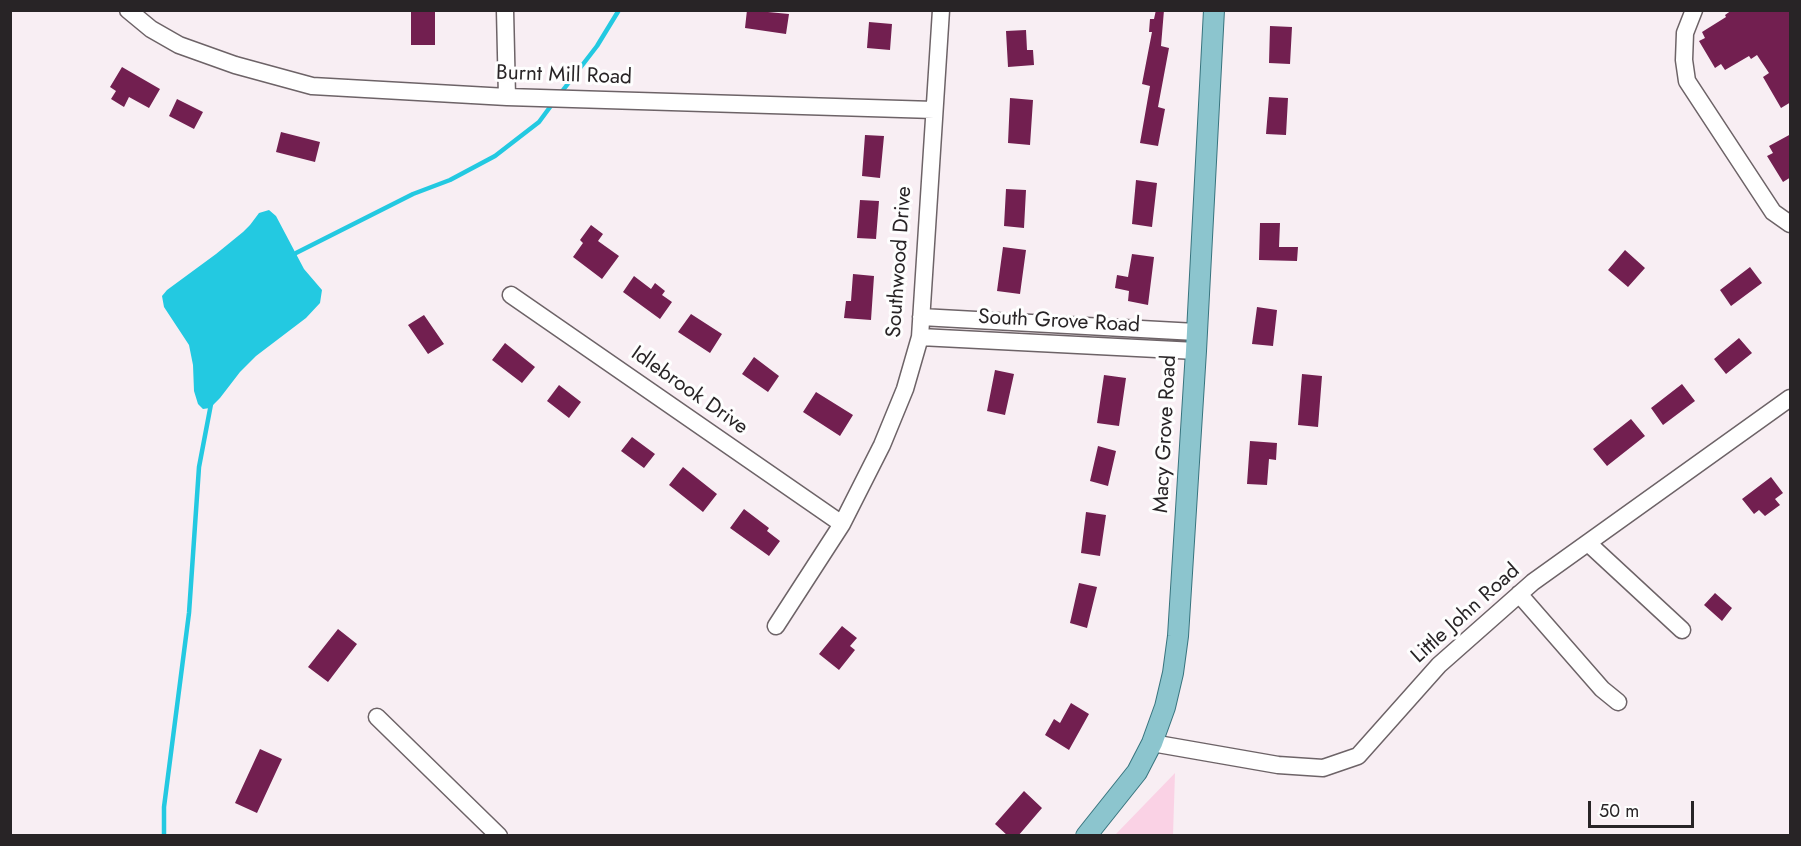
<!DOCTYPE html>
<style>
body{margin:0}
#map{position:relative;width:1801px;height:846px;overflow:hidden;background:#f8eef3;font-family:Jost,sans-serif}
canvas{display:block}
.frame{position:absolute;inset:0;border:12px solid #282426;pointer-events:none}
.scale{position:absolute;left:1588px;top:801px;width:106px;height:27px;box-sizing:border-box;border:3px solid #282426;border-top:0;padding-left:8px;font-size:18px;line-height:21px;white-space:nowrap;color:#282426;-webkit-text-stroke:4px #fefefe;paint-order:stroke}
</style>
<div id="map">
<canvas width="1801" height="846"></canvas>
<div class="frame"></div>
<div class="scale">50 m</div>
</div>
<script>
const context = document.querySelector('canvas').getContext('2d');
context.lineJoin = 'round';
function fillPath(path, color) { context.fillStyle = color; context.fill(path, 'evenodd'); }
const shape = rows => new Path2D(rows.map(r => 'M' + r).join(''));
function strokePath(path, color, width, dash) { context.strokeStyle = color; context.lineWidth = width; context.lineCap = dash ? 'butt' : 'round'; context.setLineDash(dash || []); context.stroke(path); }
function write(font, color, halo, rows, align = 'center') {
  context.font = font + ' Jost,sans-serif'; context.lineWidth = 6; context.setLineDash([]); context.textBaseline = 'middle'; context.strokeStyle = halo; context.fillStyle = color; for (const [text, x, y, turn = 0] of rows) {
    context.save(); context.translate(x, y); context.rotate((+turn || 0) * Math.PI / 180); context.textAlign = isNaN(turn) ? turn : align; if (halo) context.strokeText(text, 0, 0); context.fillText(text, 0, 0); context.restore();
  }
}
fillPath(shape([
 [1175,773,1173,835,1115,835]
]), '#fad2e5');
fillPath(shape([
 [269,210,276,216,304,269,322,290,320,303,306,318,256,356,240,372,220,398,210,408,203,409,198,404,194,391,193,365,189,345,164,307,162,296,167,290,216,254,243,232,250,225,259,213]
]), '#23c9e1');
strokePath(shape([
 [560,94,597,46,619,10],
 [292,257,296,253,413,194,450,180,495,156,539,122,553,103],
 [164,836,164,807,189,613,199,467,211,404]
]), '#23c9e1', 4.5);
fillPath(shape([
 [411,10,435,10,435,45,411,45],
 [747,10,789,14,786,34,745,28],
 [1156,10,1164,10,1161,46,1169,48,1158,107,1165,109,1158,146,1140,143,1150,86,1142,84,1152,32,1149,32,1150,19,1154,19],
 [1732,10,1791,10,1791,102,1781,108,1763,77,1769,73,1757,55,1751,59,1749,56,1725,70,1721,64,1715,68,1699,41,1705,38,1702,32,1726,17,1725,15],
 [869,22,892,24,890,50,867,48],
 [1270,26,1292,27,1290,64,1269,63],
 [1026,30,1027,50,1033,50,1034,65,1008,67,1006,31],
 [122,67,160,89,149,108,129,97,124,107,111,99,116,91,110,87],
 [1269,97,1288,98,1286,135,1266,134],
 [1010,98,1033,100,1030,145,1008,143],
 [177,99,203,112,194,129,169,116],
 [281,132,320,142,315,162,276,152],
 [1791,134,1791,177,1783,182,1767,156,1773,153,1769,146],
 [865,135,884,136,880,178,862,176],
 [1136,180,1157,183,1152,227,1132,224],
 [1006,189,1026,190,1024,228,1004,226],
 [860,200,879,201,876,239,857,238],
 [1260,223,1280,223,1279,247,1298,247,1297,261,1259,260],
 [591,225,603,234,598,241,619,256,602,279,573,257,583,243,580,240],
 [1003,247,1026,250,1020,294,997,291],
 [1625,250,1645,268,1628,287,1608,270],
 [1132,254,1154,257,1148,305,1128,301,1129,291,1115,288,1117,275,1128,277],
 [1750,267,1762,283,1731,306,1720,290],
 [853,274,874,276,871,320,844,318,846,301,851,301],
 [634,276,651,289,655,283,665,291,662,295,672,302,660,319,623,292],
 [1257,307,1277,310,1273,346,1252,344],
 [691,314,722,334,710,353,678,332],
 [424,315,444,344,428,354,408,325],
 [1739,338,1752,353,1726,374,1714,359],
 [505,343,535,367,522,383,492,360],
 [754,357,779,376,768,392,742,374],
 [995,370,1014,374,1005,415,987,411],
 [1302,374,1322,376,1318,427,1298,425],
 [1104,375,1126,378,1119,426,1097,423],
 [1682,384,1695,401,1663,425,1651,408],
 [559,385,581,402,569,418,547,401],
 [816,392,853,415,840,436,803,412],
 [1631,419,1645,436,1607,466,1593,449],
 [632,437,655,454,644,468,621,451],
 [1250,441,1277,443,1276,460,1269,459,1267,485,1247,484],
 [1098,446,1116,451,1108,486,1090,481],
 [683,467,717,494,703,512,669,485],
 [1771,477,1783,493,1775,499,1780,505,1765,516,1759,510,1754,514,1742,499],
 [744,509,769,528,767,531,780,541,769,556,730,528],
 [1086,512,1106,515,1100,556,1081,553],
 [1079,583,1097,587,1087,628,1070,623],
 [1715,593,1732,608,1722,621,1704,605],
 [842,626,857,638,850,646,855,650,839,670,819,654],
 [338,629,357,644,328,682,308,667],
 [1071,703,1089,714,1069,750,1045,735,1054,719,1060,723],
 [260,749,282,759,257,813,235,803],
 [1024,791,1042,808,1018,836,1008,836,995,824]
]), '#721f50');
const minor = shape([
 [128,10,151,29,179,45,235,65,312,86,507,97,934,110],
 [505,10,507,97],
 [1694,10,1685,33,1684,60,1687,81,1773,212,1790,224],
 [511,295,842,524],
 [921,317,1196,332],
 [920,337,1196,351],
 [1588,543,1682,630],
 [1519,594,1602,689,1618,702],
 [776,626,842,524,882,445,905,389,920,337,941,10],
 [377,717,499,836],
 [1152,743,1278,765,1323,768,1358,756,1439,665,1533,582,1790,398]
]);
const major = shape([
 [1086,836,1137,772,1152,743,1165,707,1173,673,1178,636,1196,351,1214,10]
]);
strokePath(minor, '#6d6367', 19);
strokePath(major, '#38747e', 22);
strokePath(minor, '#fff', 16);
strokePath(major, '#8cc5ce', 20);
write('21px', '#282426', '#fefefe', [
 ["Burnt Mill Road",564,76,2],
 ["Southwood Drive",900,262,-86],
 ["South Grove Road",1059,322,3],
 ["Idlebrook Drive",689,391,35],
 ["Macy Grove Road",1166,434,-87],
 ["Little John Road",1466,614,-42]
]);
</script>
